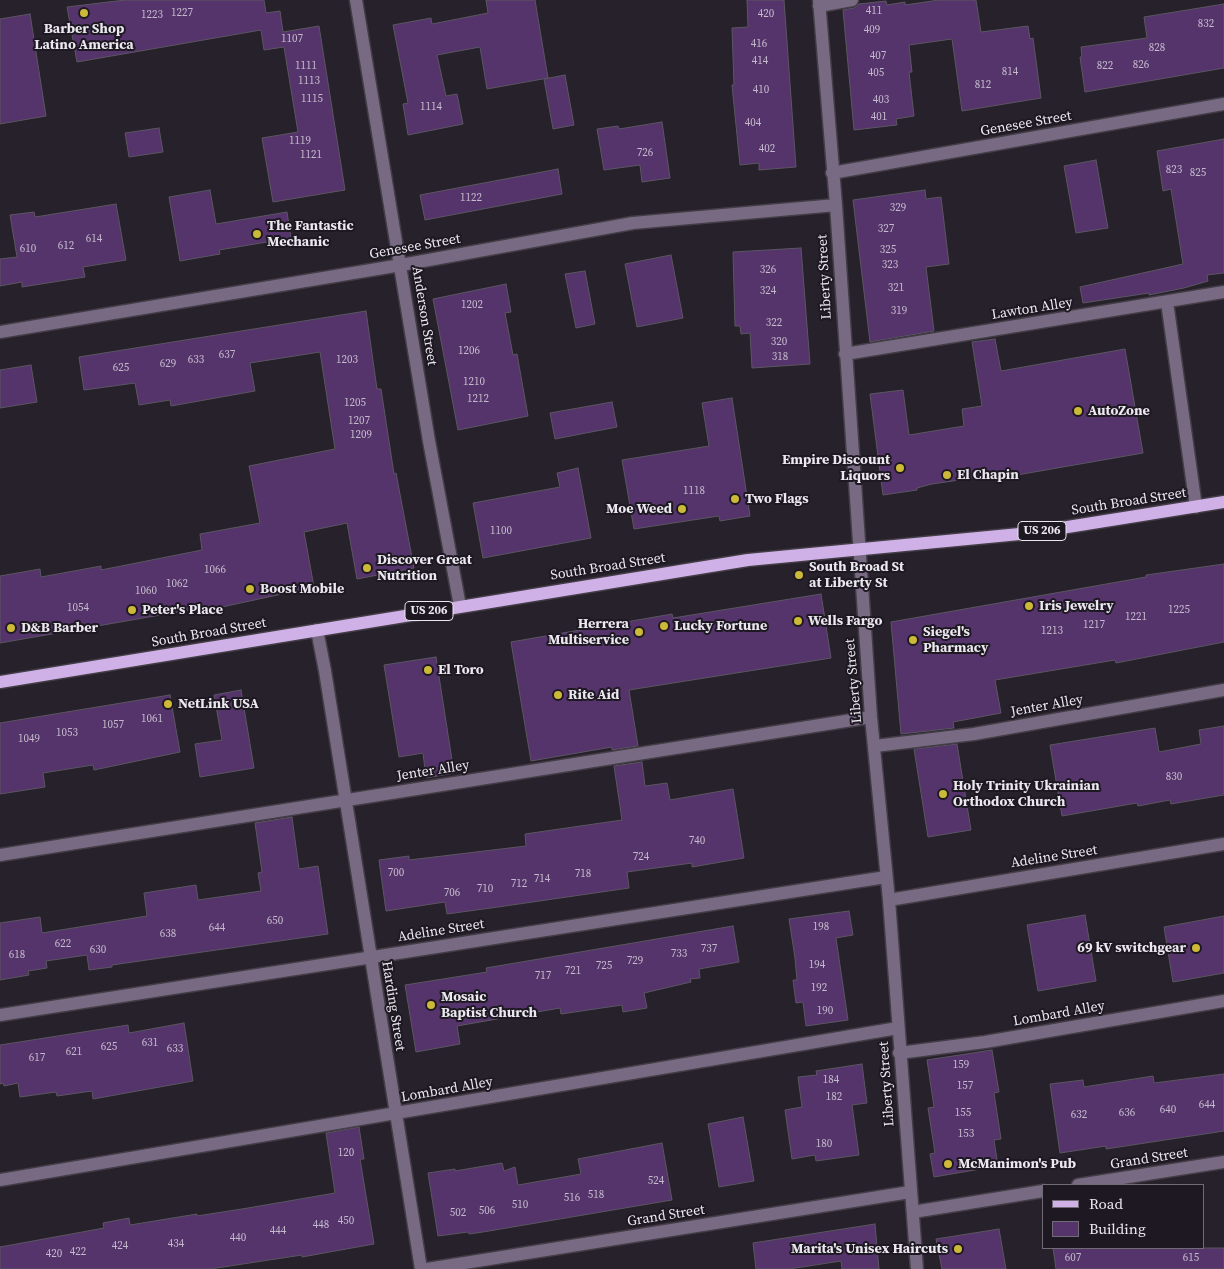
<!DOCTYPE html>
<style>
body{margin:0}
#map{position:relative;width:1224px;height:1269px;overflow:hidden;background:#27212b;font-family:"Source Serif 4",serif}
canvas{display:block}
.legend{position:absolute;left:1042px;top:1184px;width:162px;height:65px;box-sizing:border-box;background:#1d1822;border:1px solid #706b74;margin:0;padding:6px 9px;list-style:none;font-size:15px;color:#ece8ef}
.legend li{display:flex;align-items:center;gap:10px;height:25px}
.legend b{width:25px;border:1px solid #706b74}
</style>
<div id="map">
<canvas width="1224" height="1269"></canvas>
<ul class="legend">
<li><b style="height:6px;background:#cfb1e7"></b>Road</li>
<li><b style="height:14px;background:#54346a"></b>Building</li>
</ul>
</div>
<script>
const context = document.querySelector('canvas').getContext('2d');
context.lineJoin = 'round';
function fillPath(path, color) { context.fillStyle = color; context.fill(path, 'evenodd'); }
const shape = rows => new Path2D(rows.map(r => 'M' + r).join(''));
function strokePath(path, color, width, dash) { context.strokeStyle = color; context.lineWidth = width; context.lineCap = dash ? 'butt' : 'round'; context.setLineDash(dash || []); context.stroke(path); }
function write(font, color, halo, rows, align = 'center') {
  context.font = font + ' "Source Serif 4",serif'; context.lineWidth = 4; context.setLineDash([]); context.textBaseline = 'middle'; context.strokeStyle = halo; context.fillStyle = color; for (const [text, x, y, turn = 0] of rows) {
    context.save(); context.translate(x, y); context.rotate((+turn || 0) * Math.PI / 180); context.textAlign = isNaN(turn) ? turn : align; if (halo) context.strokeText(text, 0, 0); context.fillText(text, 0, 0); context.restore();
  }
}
const building = shape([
 [125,0,264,0,266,13,280,11,283,32,319,26,345,190,273,202,262,138,298,132,284,47,264,50,261,30,77,62,67,7,125,0],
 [486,0,535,0,548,78,487,89,480,47,437,55,446,96,457,94,463,124,408,135,403,104,408,103,393,25,431,18,432,24,488,13,486,0],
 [747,0,784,0,796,167,759,170,759,163,740,165,732,85,734,85,732,28,748,27,747,0],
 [939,0,976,0,981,32,1028,26,1030,39,1033,38,1041,98,962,111,952,39,909,45,912,72,909,72,914,116,896,119,897,125,854,130,843,10,854,8,859,4,886,1,887,5,905,2,905,5,939,0],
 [1224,4,1224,68,1085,92,1080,57,1082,57,1081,47,1147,38,1144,17,1224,4],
 [30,14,46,116,0,124,0,19,30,14],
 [565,75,574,125,553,129,544,79,565,75],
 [662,122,670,178,642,182,640,165,604,170,597,129,618,126,619,129,662,122],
 [159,128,163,152,129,157,125,133,159,128],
 [1224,139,1224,273,1207,275,1208,281,1184,288,1149,295,1149,293,1083,303,1080,287,1183,264,1171,189,1163,191,1157,151,1224,139],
 [1096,160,1108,228,1076,233,1064,166,1096,160],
 [558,169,562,194,425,220,420,195,558,169],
 [210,190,216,224,287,212,291,238,219,250,220,254,180,261,169,197,210,190],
 [925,190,926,199,941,197,949,264,926,267,934,331,870,342,853,200,925,190],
 [116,204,126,260,83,267,85,277,22,287,22,282,0,286,0,259,17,257,10,215,34,212,35,217,116,204],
 [801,248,810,364,752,368,750,333,741,334,740,326,735,326,733,252,801,248],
 [671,255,683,318,637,327,625,264,671,255],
 [585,271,595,324,576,328,565,274,585,271],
 [506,284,511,312,505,313,513,355,517,354,528,416,458,430,433,299,506,284],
 [366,311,377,389,381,389,394,474,396,473,414,568,357,579,347,523,304,532,314,587,213,609,212,606,0,643,0,576,40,569,41,577,101,566,101,570,202,550,200,534,260,523,249,466,335,449,320,352,250,363,255,391,171,406,170,400,139,405,135,383,84,390,79,357,366,311],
 [995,339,1001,371,1125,349,1143,453,1017,475,1017,478,995,481,994,475,932,484,917,488,917,490,883,495,870,394,903,390,909,435,964,426,962,409,982,406,972,342,995,339],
 [31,365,37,402,0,408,0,370,31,365],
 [732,398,750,516,720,521,719,516,634,529,622,460,709,446,702,403,732,398],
 [612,402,617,427,555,439,550,413,612,402],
 [578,468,591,538,483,558,473,503,560,487,557,473,578,468],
 [1224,564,1224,642,1116,663,1115,660,995,680,1001,713,953,722,954,728,901,734,891,622,1146,577,1146,575,1224,564],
 [821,594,831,658,629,690,638,746,612,750,612,747,531,761,511,642,672,614,673,618,821,594],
 [436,657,454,773,426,778,423,753,399,757,384,665,436,657],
 [241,690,254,768,200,777,195,744,222,740,214,695,241,690],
 [170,695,180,752,94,770,93,765,43,773,45,787,0,794,0,723,170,695],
 [1224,726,1224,795,1171,804,1170,800,1138,806,1137,803,1062,816,1050,745,1155,728,1159,752,1201,744,1199,730,1224,726],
 [957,744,971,830,928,837,914,749,957,744],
 [642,762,645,786,667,783,670,800,733,789,744,858,692,867,692,863,627,872,629,888,498,907,447,914,445,902,386,911,379,860,409,856,409,860,526,846,525,834,622,820,614,766,642,762],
 [292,817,299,869,318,866,328,934,112,965,112,967,89,970,87,955,46,961,47,968,28,971,29,975,0,980,0,923,40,917,42,933,147,916,144,893,196,885,198,900,261,891,258,873,262,872,255,823,292,817],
 [849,911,853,935,836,938,848,1020,806,1026,803,1002,796,1003,793,980,797,980,795,958,789,919,849,911],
 [1085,915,1096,981,1038,991,1027,925,1085,915],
 [1224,916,1224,973,1173,982,1164,927,1224,916],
 [733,926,739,962,699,969,700,978,690,979,691,982,644,993,647,1008,623,1012,622,1005,561,1014,560,1008,457,1026,460,1044,416,1052,405,985,487,972,486,968,733,926],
 [184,1023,193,1081,93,1099,92,1091,57,1096,56,1092,20,1097,18,1083,4,1086,3,1083,0,1084,0,1045,128,1025,129,1033,184,1023],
 [992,1050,999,1092,994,1093,1001,1139,994,1140,998,1166,934,1177,930,1154,935,1153,928,1108,934,1107,927,1060,992,1050],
 [862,1064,867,1103,852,1105,859,1155,816,1161,815,1155,792,1159,785,1110,802,1107,798,1077,817,1075,816,1071,862,1064],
 [1224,1074,1224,1131,1106,1149,1106,1146,1060,1153,1050,1084,1083,1080,1084,1087,1153,1076,1154,1083,1224,1074],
 [743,1117,754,1181,719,1187,708,1124,743,1117],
 [359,1127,364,1159,360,1159,374,1244,302,1257,302,1255,210,1269,0,1269,0,1247,104,1228,103,1223,129,1218,130,1225,197,1214,197,1216,248,1208,335,1193,326,1133,359,1127],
 [662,1143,672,1200,483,1232,469,1234,468,1232,438,1236,428,1173,455,1169,455,1171,502,1163,504,1171,515,1167,518,1185,581,1174,578,1159,662,1143],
 [875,1224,879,1269,842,1269,841,1261,789,1269,756,1269,753,1243,875,1224],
 [999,1229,1006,1269,942,1269,936,1239,999,1229],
 [1053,1248,1224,1248,1224,1269,1056,1269,1053,1248]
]);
fillPath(building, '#54346a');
strokePath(building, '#5c5662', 1);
const minor = shape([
 [356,0,429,441,460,606],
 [819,0,836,205,871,717,889,900,917,1269],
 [819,6,852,0],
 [832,173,1224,104],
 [1167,302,1196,507],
 [0,332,401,265,633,223,836,205],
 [845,354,1224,292],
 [317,630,325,671,421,1269],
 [875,746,974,734,1224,690],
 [0,855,871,717],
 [889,900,1224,844],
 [0,1015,886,877],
 [899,1053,985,1042,1224,1001],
 [0,1180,898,1028],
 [1078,1185,1224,1162],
 [913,1212,1043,1191],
 [427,1269,910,1192]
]);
const major = shape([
 [0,682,748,560,1030,533,1224,502]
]);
strokePath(minor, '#433d46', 15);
strokePath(major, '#433d46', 15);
strokePath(minor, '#796a84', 12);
strokePath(major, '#cfb1e7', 12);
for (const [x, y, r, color] of [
 [84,13,5,"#cdb938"],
 [257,234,5,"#cdb938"],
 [1078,411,5,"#cdb938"],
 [900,468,5,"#cdb938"],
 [947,475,5,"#cdb938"],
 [735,499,5,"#cdb938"],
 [682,509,5,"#cdb938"],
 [367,568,5,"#cdb938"],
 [799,575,5,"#cdb938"],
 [250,589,5,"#cdb938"],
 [1029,606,5,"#cdb938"],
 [132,610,5,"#cdb938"],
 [798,621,5,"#cdb938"],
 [664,626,5,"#cdb938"],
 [11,628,5,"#cdb938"],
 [639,632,5,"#cdb938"],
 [913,640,5,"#cdb938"],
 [428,670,5,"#cdb938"],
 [558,695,5,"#cdb938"],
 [168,704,5,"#cdb938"],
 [943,794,5,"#cdb938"],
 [1196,948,5,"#cdb938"],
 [431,1005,5,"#cdb938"],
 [948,1164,5,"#cdb938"],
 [958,1249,5,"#cdb938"]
]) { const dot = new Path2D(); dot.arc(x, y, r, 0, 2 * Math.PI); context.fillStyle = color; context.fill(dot); strokePath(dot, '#1d1822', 2); }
write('11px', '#c6bbce', null, [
 ["411",874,11],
 ["1227",182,13],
 ["420",766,14],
 ["1223",152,15],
 ["832",1206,24],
 ["409",872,30],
 ["1107",292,39],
 ["416",759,44],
 ["828",1157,48],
 ["407",878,56],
 ["414",760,61],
 ["826",1141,65],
 ["1111",306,66],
 ["822",1105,66],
 ["814",1010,72],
 ["405",876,73],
 ["1113",309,81],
 ["812",983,85],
 ["410",761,90],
 ["1115",312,99],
 ["403",881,100],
 ["1114",431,107],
 ["401",879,117],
 ["404",753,123],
 ["1119",300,141],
 ["402",767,149],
 ["726",645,153],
 ["1121",311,155],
 ["823",1174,170],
 ["825",1198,173],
 ["1122",471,198],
 ["329",898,208],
 ["327",886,229],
 ["614",94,239],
 ["612",66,246],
 ["610",28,249],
 ["325",888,250],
 ["323",890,265],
 ["326",768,270],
 ["321",896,288],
 ["324",768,291],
 ["1202",472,305],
 ["319",899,311],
 ["322",774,323],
 ["320",779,342],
 ["1206",469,351],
 ["637",227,355],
 ["318",780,357],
 ["633",196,360],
 ["1203",347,360],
 ["629",168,364],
 ["625",121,368],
 ["1210",474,382],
 ["1212",478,399],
 ["1205",355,403],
 ["1207",359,421],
 ["1209",361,435],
 ["1118",694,491],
 ["1100",501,531],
 ["1066",215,570],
 ["1062",177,584],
 ["1060",146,591],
 ["1054",78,608],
 ["1225",1179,610],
 ["1221",1136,617],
 ["1217",1094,625],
 ["1213",1052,631],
 ["1061",152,719],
 ["1057",113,725],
 ["1053",67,733],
 ["1049",29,739],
 ["830",1174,777],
 ["740",697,841],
 ["724",641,857],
 ["700",396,873],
 ["718",583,874],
 ["714",542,879],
 ["712",519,884],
 ["710",485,889],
 ["706",452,893],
 ["650",275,921],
 ["198",821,927],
 ["644",217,928],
 ["638",168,934],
 ["622",63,944],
 ["737",709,949],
 ["630",98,950],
 ["733",679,954],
 ["618",17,955],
 ["729",635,961],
 ["194",817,965],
 ["725",604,966],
 ["721",573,971],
 ["717",543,976],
 ["192",819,988],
 ["190",825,1011],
 ["631",150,1043],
 ["625",109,1047],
 ["633",175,1049],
 ["621",74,1052],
 ["617",37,1058],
 ["159",961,1065],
 ["184",831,1080],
 ["157",965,1086],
 ["182",834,1097],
 ["644",1207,1105],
 ["640",1168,1110],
 ["155",963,1113],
 ["636",1127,1113],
 ["632",1079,1115],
 ["153",966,1134],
 ["180",824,1144],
 ["120",346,1153],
 ["524",656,1181],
 ["518",596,1195],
 ["516",572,1198],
 ["510",520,1205],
 ["506",487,1211],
 ["502",458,1213],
 ["450",346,1221],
 ["448",321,1225],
 ["444",278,1231],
 ["440",238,1238],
 ["434",176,1244],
 ["424",120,1246],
 ["422",78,1252],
 ["420",54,1254],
 ["607",1073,1258],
 ["615",1191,1258]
]);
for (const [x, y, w] of [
 [1042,531,48],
 [429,611,48]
]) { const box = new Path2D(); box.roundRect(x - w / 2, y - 9.5, w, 19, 4); context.fillStyle = '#1d1822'; context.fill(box); strokePath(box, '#ece8ef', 1); }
write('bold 12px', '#ece8ef', null, [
 ["US 206",1042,531],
 ["US 206",429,611]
]);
write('bold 14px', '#ece8ef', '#1d1822', [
 ["Barber Shop",84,29,"center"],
 ["Latino America",84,45,"center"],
 ["The Fantastic",267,226],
 ["Mechanic",267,242],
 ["AutoZone",1088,411],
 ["Empire Discount",890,460,"right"],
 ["Liquors",890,476,"right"],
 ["El Chapin",957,475],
 ["Two Flags",745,499],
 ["Moe Weed",672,509,"right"],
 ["Discover Great",377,560],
 ["Nutrition",377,576],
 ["South Broad St",809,567],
 ["at Liberty St",809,583],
 ["Boost Mobile",260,589],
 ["Iris Jewelry",1039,606],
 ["Peter's Place",142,610],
 ["Wells Fargo",808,621],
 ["Herrera",629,624,"right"],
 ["Multiservice",629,640,"right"],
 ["Lucky Fortune",674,626],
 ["D&B Barber",21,628],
 ["Siegel's",923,632],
 ["Pharmacy",923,648],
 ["El Toro",438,670],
 ["Rite Aid",568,695],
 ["NetLink USA",178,704],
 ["Holy Trinity Ukrainian",953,786],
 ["Orthodox Church",953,802],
 ["69 kV switchgear",1186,948,"right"],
 ["Mosaic",441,997],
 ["Baptist Church",441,1013],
 ["McManimon's Pub",958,1164],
 ["Marita's Unisex Haircuts",948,1249,"right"]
], 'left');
write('14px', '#ece8ef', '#1d1822', [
 ["Genesee Street",1026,124,-10],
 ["Genesee Street",415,247,-10],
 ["Liberty Street",825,277,-93],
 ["Lawton Alley",1032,309,-9],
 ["Anderson Street",424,316,81],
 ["South Broad Street",1129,502,-9],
 ["South Broad Street",608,567,-9],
 ["South Broad Street",209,633,-10],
 ["Liberty Street",854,681,-95],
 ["Jenter Alley",1047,706,-10],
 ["Jenter Alley",433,771,-9],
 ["Adeline Street",1054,857,-9],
 ["Adeline Street",441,931,-9],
 ["Harding Street",393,1006,81],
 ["Lombard Alley",1059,1014,-10],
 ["Liberty Street",887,1084,-94],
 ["Lombard Alley",447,1090,-10],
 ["Grand Street",1149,1159,-9],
 ["Grand Street",666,1216,-9]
]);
</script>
